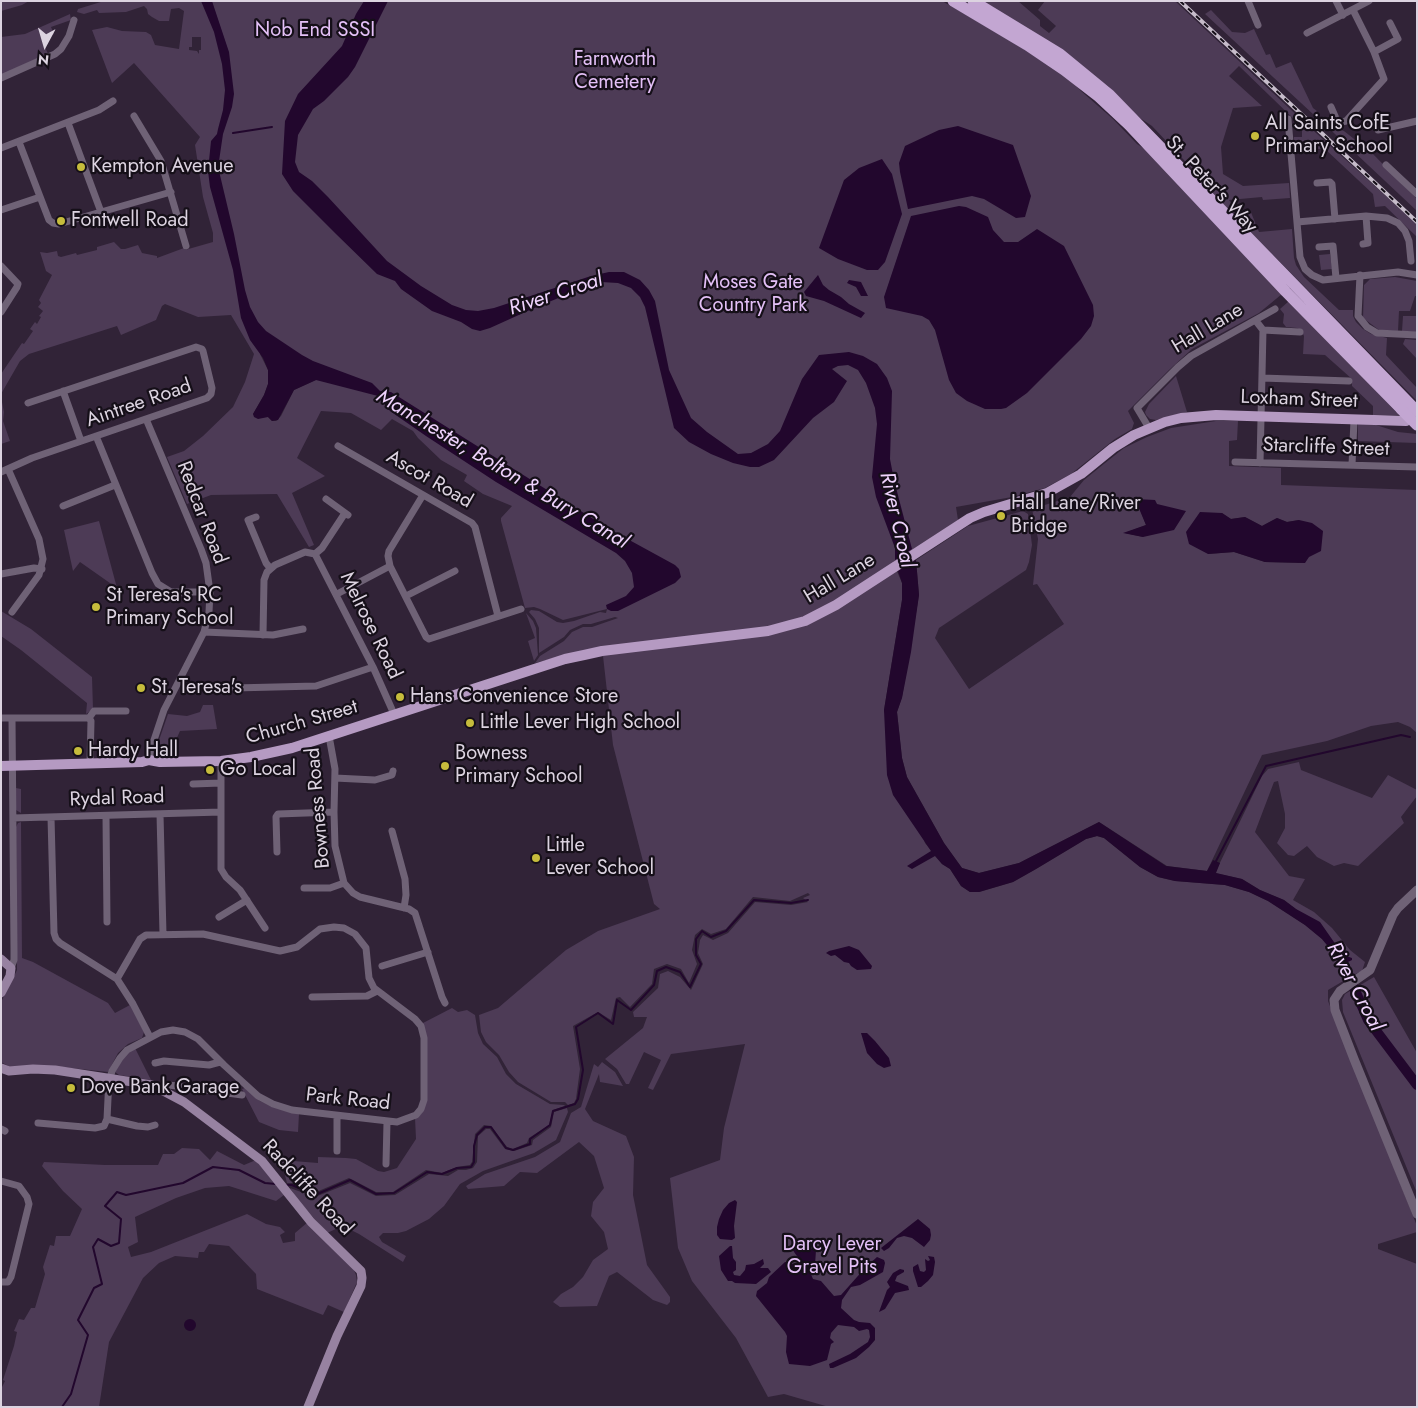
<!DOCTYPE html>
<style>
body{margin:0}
#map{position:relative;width:1418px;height:1408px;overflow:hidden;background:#312337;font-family:Jost,sans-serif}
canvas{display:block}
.frame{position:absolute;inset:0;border:2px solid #dcd3e0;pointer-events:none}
.north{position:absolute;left:20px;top:20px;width:50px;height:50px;-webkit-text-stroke:4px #150f18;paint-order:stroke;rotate:186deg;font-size:14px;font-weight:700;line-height:20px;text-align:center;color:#dcd3e0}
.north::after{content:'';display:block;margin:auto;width:18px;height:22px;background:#dcd3e0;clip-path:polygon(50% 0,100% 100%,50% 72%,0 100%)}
</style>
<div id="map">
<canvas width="1418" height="1408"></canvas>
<div class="frame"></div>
<div class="north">N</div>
</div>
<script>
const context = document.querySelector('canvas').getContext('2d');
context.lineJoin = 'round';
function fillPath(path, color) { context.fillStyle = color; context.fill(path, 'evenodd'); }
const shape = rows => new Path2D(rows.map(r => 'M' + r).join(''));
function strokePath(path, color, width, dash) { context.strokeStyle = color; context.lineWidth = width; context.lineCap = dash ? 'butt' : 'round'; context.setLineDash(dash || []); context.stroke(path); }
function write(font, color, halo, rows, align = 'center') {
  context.font = font + ' Jost,sans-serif'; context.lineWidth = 4.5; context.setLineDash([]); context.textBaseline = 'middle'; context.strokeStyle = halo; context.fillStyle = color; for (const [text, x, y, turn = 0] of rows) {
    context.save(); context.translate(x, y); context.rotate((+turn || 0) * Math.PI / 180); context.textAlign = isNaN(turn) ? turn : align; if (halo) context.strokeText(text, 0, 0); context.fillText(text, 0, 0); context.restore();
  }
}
fillPath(shape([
 [1,1,29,1,22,5,1,11],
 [104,1,942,1,1011,41,1069,78,1081,91,1113,119,1137,144,1148,151,1282,294,1259,313,1192,349,1169,370,1128,411,1134,423,1132,429,1115,439,1071,474,1045,488,1012,497,956,507,958,520,893,562,902,583,902,600,884,710,925,843,942,864,950,869,961,886,970,892,979,892,1013,882,1036,869,1086,839,1097,836,1104,838,1140,867,1158,877,1175,881,1225,885,1249,892,1268,901,1305,925,1322,939,1337,957,1345,980,1328,990,1328,1001,1417,1226,1417,1232,1378,1244,1378,1249,1417,1264,1417,1407,829,1407,784,1394,768,1397,736,1338,692,1281,678,1248,670,1178,720,1160,724,1128,745,1044,671,1054,653,1090,648,1088,661,1060,644,1052,629,1084,626,1084,617,1069,605,1059,643,1028,647,1017,634,1017,633,1012,658,988,660,974,668,971,680,977,691,990,703,964,698,953,700,940,703,935,713,940,728,933,755,902,791,905,808,902,803,898,810,895,808,893,790,901,753,897,726,929,711,934,702,929,695,935,692,950,697,964,689,983,681,969,667,964,654,969,652,984,630,1007,620,997,616,998,611,1020,598,1012,573,1026,580,1069,576,1099,574,1103,568,1105,565,1102,551,1102,518,1082,509,1072,499,1055,486,1042,481,1032,479,1015,498,1008,566,950,598,931,660,909,654,904,613,745,603,656,570,654,535,663,540,656,564,641,572,632,583,627,592,627,618,618,615,617,591,624,583,624,570,630,564,637,539,653,539,628,535,619,529,612,531,610,539,611,557,622,563,623,574,621,600,612,606,613,607,609,563,620,540,609,534,607,525,608,501,521,501,518,512,506,483,494,464,481,467,475,441,460,418,438,413,431,392,419,381,430,351,413,321,411,297,458,325,476,292,493,314,545,309,547,277,494,211,495,187,504,167,457,184,451,203,436,233,407,245,382,254,354,231,315,198,317,165,304,162,306,156,320,121,335,117,326,29,354,20,361,1,394,1,374,22,343,24,344,33,331,30,329,35,322,37,324,41,317,39,316,43,311,38,307,41,303,39,300,52,275,46,271,40,252,47,253,57,251,58,256,61,257,76,253,77,255,97,250,97,247,114,242,121,249,125,249,138,245,142,253,157,256,157,258,184,248,185,250,213,242,213,233,203,197,195,145,200,137,134,63,112,83,92,30,107,27,122,31,146,32,151,35,155,45,179,49,184,11,179,8,171,9,169,21,159,21,152,17,148,14,147,9,144,6,126,12,99,13,97,10,84,14,77,12,78,9],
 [192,37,201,37,201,50,199,50,199,54,197,51,189,50,189,47,192,47],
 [260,354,316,380,294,390,281,416,276,421,272,421,268,417,253,414,264,395,268,384,268,370],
 [982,1,1018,1,1040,20,1040,26,1049,33,1056,26,1038,10,1045,1,1175,1,1305,123,1417,224,1417,237,1385,206,1375,207,1373,194,1325,149,1316,149,1316,146,1294,147,1294,137,1302,137,1302,127,1239,66,1229,76,1262,106,1233,108,1221,147,1223,174,1243,186,1289,183,1290,198,1263,200,1262,197,1229,200,1236,210,1250,210,1259,232,1292,229,1294,258,1296,265,1304,277,1339,310,1353,310,1353,316,1356,322,1363,329,1371,334,1387,338,1386,355,1417,388,1417,401,1219,200,1197,174,1152,126,1140,118,1108,86],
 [1211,10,1232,32,1245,33,1254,29,1266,55,1270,54,1276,68,1291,62,1313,108,1317,111,1314,115,1205,14],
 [70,14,71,20,51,27,54,34,42,40,48,54,1,75,1,37,25,34],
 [1321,117,1334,127,1344,131,1373,154,1417,199,1417,211,1319,119],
 [1330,254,1332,269,1321,270,1319,255],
 [1395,277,1417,281,1417,296,1415,296,1410,311,1399,311,1398,331,1379,330,1363,318,1364,285,1370,279],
 [1289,301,1399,415,1373,415,1373,406,1352,386,1352,379,1325,355,1303,354,1304,336,1301,330,1297,328,1286,327,1283,323,1284,314,1280,309],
 [1403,316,1417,316,1417,332,1402,331],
 [1405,339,1417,340,1417,359,1403,344],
 [1176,376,1187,412,1156,420,1150,419,1146,415,1145,412,1149,404],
 [1,397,4,412,3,421,10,441,1,444],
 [1216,421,1238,421,1237,440,1229,441,1229,466,1281,468,1281,485,1417,490,1417,733,1410,727,1398,722,1371,726,1327,741,1262,755,1207,871,1167,866,1099,822,1019,863,979,873,962,868,944,843,907,777,902,758,897,712,902,697,919,595,916,560,968,526,1023,511,1028,514,1032,545,1029,562,1026,570,939,628,935,638,969,689,1064,624,1037,584,1033,585,1038,539,1032,509,1070,497,1084,480,1105,463,1124,448,1147,437,1171,428],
 [1136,499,1157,504,1143,537,1125,533,1146,525],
 [1222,513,1231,519,1245,517,1262,526,1277,518,1287,522,1299,520,1304,563,1265,562,1234,552,1208,554],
 [1358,423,1376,425,1398,432,1417,434,1417,443,1358,441],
 [99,521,117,588,80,562,73,571,64,530],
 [1,611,31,629,92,677,93,709,86,714,87,703,21,650,1,636],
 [526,613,533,621,536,628,538,655,534,661,528,641,535,638],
 [203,705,213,705,217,729,180,731,175,742,176,757,164,757,159,755,157,752,157,746,168,714,187,716,200,712],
 [1299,762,1301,770,1372,798,1388,775,1417,790,1417,796,1401,817,1404,823,1358,866,1344,863,1334,866,1317,857,1307,846,1294,856,1288,855,1277,843,1285,828,1285,814,1278,781,1274,782,1255,832,1289,876,1305,879,1293,900,1314,912,1332,928,1350,950,1365,962,1362,971,1353,975,1343,955,1296,909,1284,900,1260,890,1242,879,1215,873,1262,776,1268,769],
 [16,788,21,789,21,813,16,810],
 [21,822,22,958,33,962,108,1003,115,1013,130,1005,144,1032,142,1038,128,1044,118,1053,108,1072,52,1066,10,1067,1,1062,1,1002,17,970,16,827,18,823],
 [1374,977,1417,1053,1417,1193,1343,1012,1342,1000,1345,994],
 [452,1008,458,1012,467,1010,475,1015,478,1033,483,1044,497,1057,506,1074,516,1084,550,1104,564,1105,565,1106,553,1110,549,1125,529,1138,527,1143,513,1149,507,1147,491,1126,484,1125,475,1134,472,1162,470,1165,457,1167,442,1173,426,1170,393,1192,376,1192,349,1178,314,1193,293,1183,287,1183,281,1160,318,1163,318,1157,346,1158,356,1159,378,1171,384,1172,397,1168,416,1139,415,1118,422,1113,423,1023],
 [135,1048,151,1080,119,1075,115,1072,124,1056],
 [602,1062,615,1072,623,1086,600,1082,599,1074,585,1109,593,1121,626,1136,634,1157,633,1195,647,1265,670,1297,670,1302,667,1305,653,1300,617,1272,609,1276,597,1306,560,1307,553,1302,561,1294,573,1287,583,1277,593,1260,608,1249,604,1232,591,1216,593,1202,604,1188,594,1156,579,1142,537,1173,520,1172,504,1186,468,1189,466,1186,485,1174,535,1157,560,1142,571,1113,581,1107,594,1064,598,1067],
 [245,1088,260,1101,270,1106,299,1114,298,1132,279,1130,259,1122,242,1089],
 [567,1108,568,1112,556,1140,534,1153,483,1171,460,1184,444,1206,429,1219,406,1231,398,1233,383,1233,379,1237,382,1242,406,1256,403,1262,359,1234,347,1228,338,1228,327,1233,297,1199,290,1188,315,1197,350,1183,376,1196,395,1195,429,1174,448,1176,458,1170,466,1170,473,1168,477,1162,478,1136,486,1129,490,1129,505,1149,514,1151,532,1145,533,1140,551,1127,554,1112],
 [182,1148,199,1149,210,1160,217,1151,244,1165,256,1160,284,1195,276,1201,229,1186,205,1188,176,1198,135,1217,138,1242,128,1247,131,1257,151,1252,247,1214,266,1224,280,1227,285,1232,280,1235,283,1243,295,1241,295,1233,308,1222,353,1268,356,1275,357,1282,344,1312,328,1305,323,1315,257,1289,256,1274,229,1246,209,1244,204,1252,199,1252,198,1258,175,1256,159,1263,143,1278,109,1342,99,1407,1,1407,1,1389,5,1381,3,1380,14,1346,17,1332,14,1331,19,1319,24,1320,31,1308,35,1308,45,1274,43,1267,50,1245,54,1246,56,1236,70,1236,82,1209,63,1191,42,1166,44,1162,105,1165,158,1165,163,1154,174,1154]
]), '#4d3b56');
fillPath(shape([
 [201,1,212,1,229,52,234,94,232,107,223,134,219,161,219,171,234,234,245,290,250,307,258,322,266,331,302,355,313,361,372,383,380,391,391,392,611,530,675,565,679,569,681,577,675,583,618,611,611,611,607,609,606,605,626,596,634,587,632,573,625,561,616,553,496,482,426,436,390,411,378,396,316,380,294,390,278,420,272,421,268,417,258,419,254,417,253,414,264,395,268,384,268,370,263,358,250,340,241,318,233,270,210,187,208,171,211,141,217,134,218,129,223,110,225,90,222,64,214,32],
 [364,1,388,1,355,67,348,77,324,101,313,109,298,135,295,162,299,172,312,181,328,197,387,261,421,286,452,305,466,310,478,311,494,308,591,276,609,272,624,272,640,280,649,290,655,301,669,370,691,418,707,432,738,454,751,453,768,444,780,431,802,379,819,355,849,352,863,356,877,364,887,378,892,391,890,459,894,480,912,549,895,560,895,548,876,497,872,477,877,424,875,408,866,383,858,370,848,365,838,366,832,369,847,381,834,402,813,418,774,460,759,467,750,467,733,463,711,454,689,442,674,428,645,307,640,297,631,288,618,283,601,282,580,289,532,309,490,328,480,331,472,329,461,322,432,311,401,289,395,281,377,274,336,234,293,191,282,174,285,121,298,94,342,46,356,14],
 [958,126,1013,145,1031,196,1025,217,1016,218,984,199,972,196,908,209,900,172,899,163,905,146,939,130],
 [882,159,892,174,902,214,885,262,878,270,867,270,838,259,819,248,844,180,859,168],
 [959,206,966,207,988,217,993,230,1004,242,1018,242,1037,229,1064,246,1093,305,1094,316,1091,326,1081,339,1027,393,1006,408,1001,409,985,409,967,401,956,393,949,380,935,330,929,320,922,316,886,308,884,297,911,216],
 [818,275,823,285,829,290,841,297,849,304,865,313,861,318,824,301,806,296,804,292],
 [849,280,861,282,868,296,861,296,856,287,847,283],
 [1135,499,1155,500,1157,504,1186,511,1174,530,1143,537,1123,533,1146,525],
 [1200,512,1222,513,1231,519,1245,517,1262,526,1277,518,1287,522,1299,520,1312,523,1323,531,1321,551,1309,557,1305,563,1265,562,1234,552,1208,554,1189,544,1186,532],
 [916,560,919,595,911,652,902,698,897,712,902,758,907,777,944,843,962,868,979,873,1019,863,1099,822,1166,866,1207,871,1213,860,1220,863,1216,873,1242,879,1260,890,1284,900,1296,909,1320,922,1343,955,1352,958,1352,960,1348,962,1353,975,1345,980,1337,957,1322,939,1305,925,1268,901,1249,892,1225,885,1175,881,1158,877,1140,867,1104,838,1097,836,1086,839,1036,869,1013,882,979,892,970,892,961,886,950,869,942,864,935,856,912,869,907,866,931,851,893,795,887,775,884,710,902,600,902,583,898,571],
 [849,946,859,950,872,966,871,969,857,970,851,966,849,963,844,962,835,955,831,956,826,953,829,951],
 [861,1033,867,1033,875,1041,889,1058,891,1066,884,1068,877,1064,867,1053],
 [735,1200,737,1202,734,1226,735,1238,732,1240,720,1239,717,1235,717,1227,719,1219,723,1210,729,1203],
 [918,1219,930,1229,931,1235,930,1240,924,1247,912,1238,904,1236,897,1238,889,1248,884,1251,881,1248],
 [730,1246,732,1246,733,1258,736,1262,736,1270,733,1272,734,1275,740,1276,745,1270,746,1265,754,1264,763,1259,764,1264,760,1268,768,1268,771,1272,756,1284,735,1283,732,1281,728,1281,721,1270,719,1256],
 [813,1248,816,1250,815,1265,810,1272,813,1279,821,1281,834,1296,841,1295,865,1268,877,1257,884,1260,885,1263,883,1272,860,1285,851,1287,842,1300,841,1308,854,1320,859,1322,870,1323,875,1328,875,1340,869,1347,856,1358,833,1368,830,1368,829,1364,850,1354,868,1342,870,1337,869,1330,867,1329,859,1331,854,1327,838,1325,831,1333,830,1338,834,1342,831,1344,827,1360,810,1366,789,1364,786,1352,787,1336,785,1332,756,1296,757,1291,767,1283,769,1277,785,1262,791,1263,799,1267,799,1259,792,1249,803,1251],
 [928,1256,934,1257,935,1262,933,1275,928,1281,921,1287,918,1287,913,1271,913,1267,918,1264,920,1271,924,1272,926,1270,925,1259,928,1261,930,1260],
 [900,1269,904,1270,904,1272,897,1276,895,1281,908,1286,909,1290,895,1293,885,1309,879,1312,887,1290,890,1287,887,1282,893,1273],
 '184 1325a6 6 0 1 1 12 0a6 6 0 1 1-12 0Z'
]), '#22072d');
strokePath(shape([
 [233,133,272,127],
 [1215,863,1266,766,1401,735,1410,737],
 [286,1185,292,1185,315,1195,350,1180,376,1194,394,1193,427,1172,442,1174,457,1168,471,1167,474,1162,474,1146,477,1135,485,1127,491,1127,506,1148,513,1150,530,1144,530,1139,550,1125,553,1111,575,1104,578,1099,583,1070,576,1027,598,1013,613,1024,617,1000,631,1010,654,985,657,971,666,967,680,972,690,987,701,964,696,955,696,939,702,931,711,937,726,931,754,900,791,903,808,900],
 [62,1407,71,1394,88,1335,78,1320,94,1288,102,1284,93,1247,98,1239,111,1246,119,1243,121,1219,105,1206,117,1192,126,1195,183,1183,213,1167,239,1170,265,1183,276,1184]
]), '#22072d', 2);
strokePath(shape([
 [1344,965,1368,1020,1417,1085]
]), '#22072d', 10);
strokePath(shape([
 [1248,1,1258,25],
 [1336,1,1343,15],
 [1307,33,1369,1],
 [1374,52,1398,39,1390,23],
 [1,78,55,54,61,49,69,36,74,20],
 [1331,107,1338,123,1346,121,1384,79,1374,52,1353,10],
 [134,116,161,161,186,246],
 [1288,119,1300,257,1305,269,1312,275,1323,280,1398,272,1417,275],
 [68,123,101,212],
 [1378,130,1417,121],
 [19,142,49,220,53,223,59,224,171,192],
 [1,148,99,110,113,101],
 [1386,165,1417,194],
 [1317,183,1330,182,1332,184,1335,219],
 [1,210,40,197],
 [1297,222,1366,216,1387,218,1398,223,1405,231,1409,241,1411,261],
 [1363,244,1368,243,1366,216],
 [1319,247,1333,246,1336,278],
 [1,266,18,284,17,287,1,312],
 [1360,275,1358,316,1367,327,1377,333,1417,335],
 [1256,321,1263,330,1260,463],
 [1263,330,1300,332],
 [1262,378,1349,381],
 [63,391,81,441],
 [146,419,201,549,206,563,210,592,209,612,204,632,164,710,151,749,149,760],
 [1149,428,1137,408,1178,367,1191,356,1275,309],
 [96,436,152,573,158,584,171,592,210,592],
 [338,446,472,523,475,527,498,616],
 [1235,462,1417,467],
 [1352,465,1354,420],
 [8,469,39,539,43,559,39,575,12,612],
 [1,472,32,458,207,398,211,394,212,388,203,351,202,349,196,347,28,403],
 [326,499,348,515],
 [63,506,115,485],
 [256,517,248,520,266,563,270,568],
 [315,554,373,667,394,714],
 [315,554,322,548,345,513],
 [390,566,426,637,429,639,521,609],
 [1,574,34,568,42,569],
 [337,594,390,566,388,556,389,551,423,495],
 [406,596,455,571],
 [204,632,273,635,303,629],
 [263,635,264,580,267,572,275,565,305,552,315,554],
 [234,688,316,686,373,667],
 [1,718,89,718],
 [89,718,91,721,90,764],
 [89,718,94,711,126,711],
 [329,736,335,769,334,812,335,846,344,883,353,893,360,897,409,909,415,913,442,997,445,1003],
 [221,761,221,869,226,877,240,890,265,928],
 [335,778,375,780,392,775,393,771],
 [193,784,221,783],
 [160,814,163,934],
 [106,816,107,922],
 [51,817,54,933,56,939,60,943,117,979,133,1004,150,1037],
 [13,818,221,812],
 [392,831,405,879,406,895,404,908],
 [277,852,276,817,278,814,334,812],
 [304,888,330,888,344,883],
 [219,917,247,900],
 [382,966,428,952],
 [11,968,14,960,14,951,12,718],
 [312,997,367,996,377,991],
 [155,1063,164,1061,209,1065,220,1062],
 [110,1078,112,1071,120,1058,127,1050,161,1032,173,1030,185,1032,198,1039,224,1065,258,1096,273,1104,292,1110,397,1122,416,1115,421,1109,424,1100,424,1038,421,1026,415,1019,374,988,369,978,366,948,355,934,344,928,334,927,320,929,297,947,280,951,203,934,146,935,140,939,117,979],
 [169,1085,242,1095],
 [337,1116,337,1151],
 [107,1119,137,1126,148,1127,155,1125],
 [38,1123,95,1128,104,1126,107,1119,109,1078],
 [1,1129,5,1131],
 [386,1164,387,1122],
 [1,1181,19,1186,27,1197,29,1204,11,1277,8,1282,1,1282]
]), '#6f6276', 7);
strokePath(shape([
 [1417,890,1398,908,1393,915,1370,970,1340,991,1334,1000,1335,1010,1354,1059,1417,1214]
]), '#6f6276', 9);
strokePath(shape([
 [1,959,11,968,10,976,1,993],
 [1,1068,9,1071,33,1069,55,1070,152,1085,184,1102,262,1161,311,1222,361,1271,362,1278,361,1286,337,1336,308,1407]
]), '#9782a1', 9);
strokePath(shape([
 [1,766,142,762,149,760,160,762,221,761,251,757,292,748,565,659,584,655,602,651,768,631,790,625,805,621,836,605,970,518,984,512,1047,493,1081,474,1113,448,1134,435,1165,422,1181,418,1216,415,1406,421]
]), '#b59ac2', 10);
strokePath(shape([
 [953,1,1027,45,1064,70,1099,97,1129,125,1286,292,1401,409],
 [973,1,1060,54,1110,95,1417,411]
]), '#c3a6d2', 11);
const rail = shape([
 [1180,1,1417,222]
]);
strokePath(rail, '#c6bcca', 4);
strokePath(rail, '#150f18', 2, [5.5]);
strokePath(shape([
 [1401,409,1417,425]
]), '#c3a6d2', 11);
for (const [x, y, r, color] of [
 [1255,136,5,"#c6bc3c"],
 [81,167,5,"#c6bc3c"],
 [61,221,5,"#c6bc3c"],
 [1001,516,5,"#c6bc3c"],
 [96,607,5,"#c6bc3c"],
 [141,688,5,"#c6bc3c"],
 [400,697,5,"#c6bc3c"],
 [470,723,5,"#c6bc3c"],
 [78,751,5,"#c6bc3c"],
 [445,766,5,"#c6bc3c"],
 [210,770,5,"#c6bc3c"],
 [536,858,5,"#c6bc3c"],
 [71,1088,5,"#c6bc3c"]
]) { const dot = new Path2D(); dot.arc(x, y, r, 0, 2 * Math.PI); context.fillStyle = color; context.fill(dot); strokePath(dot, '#150f18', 2); }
write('20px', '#e4c0f7', '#150f18', [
 ["Nob End SSSI",315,31],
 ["Farnworth",615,60],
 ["Cemetery",615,83],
 ["Moses Gate",753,283],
 ["Country Park",753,306],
 ["Darcy Lever",832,1245],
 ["Gravel Pits",832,1268]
]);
write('20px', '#dcd3e0', '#150f18', [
 ["All Saints CofE",1265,124],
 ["Primary School",1265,147],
 ["Kempton Avenue",91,167],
 ["Fontwell Road",71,221],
 ["Hall Lane/River",1011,504],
 ["Bridge",1011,527],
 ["St Teresa's RC",106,596],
 ["Primary School",106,619],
 ["St. Teresa's",151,688],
 ["Hans Convenience Store",410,697],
 ["Little Lever High School",480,723],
 ["Hardy Hall",88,751],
 ["Bowness",455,754],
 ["Primary School",455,777],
 ["Go Local",220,770],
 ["Little",546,846],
 ["Lever School",546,869],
 ["Dove Bank Garage",81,1088]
], 'left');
write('20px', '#dcd3e0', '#150f18', [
 ["St. Peter's Way",1211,185,47],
 ["Hall Lane",1208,329,-31],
 ["Loxham Street",1299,400,2],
 ["Aintree Road",139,404,-19],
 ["Starcliffe Street",1326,448,2],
 ["Ascot Road",429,480,30],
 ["Redcar Road",201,513,69],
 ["Hall Lane",840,579,-31],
 ["Melrose Road",370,626,64],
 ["Church Street",302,723,-16],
 ["Rydal Road",117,799,-2],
 ["Bowness Road",319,808,-95],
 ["Park Road",348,1100,6],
 ["Radcliffe Road",307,1188,47]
]);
write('italic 21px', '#efd3fd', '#150f18', [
 ["River Croal",556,295,-18],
 ["Manchester, Bolton & Bury Canal",502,470,31],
 ["River Croal",896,520,77],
 ["River Croal",1354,987,62]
]);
</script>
